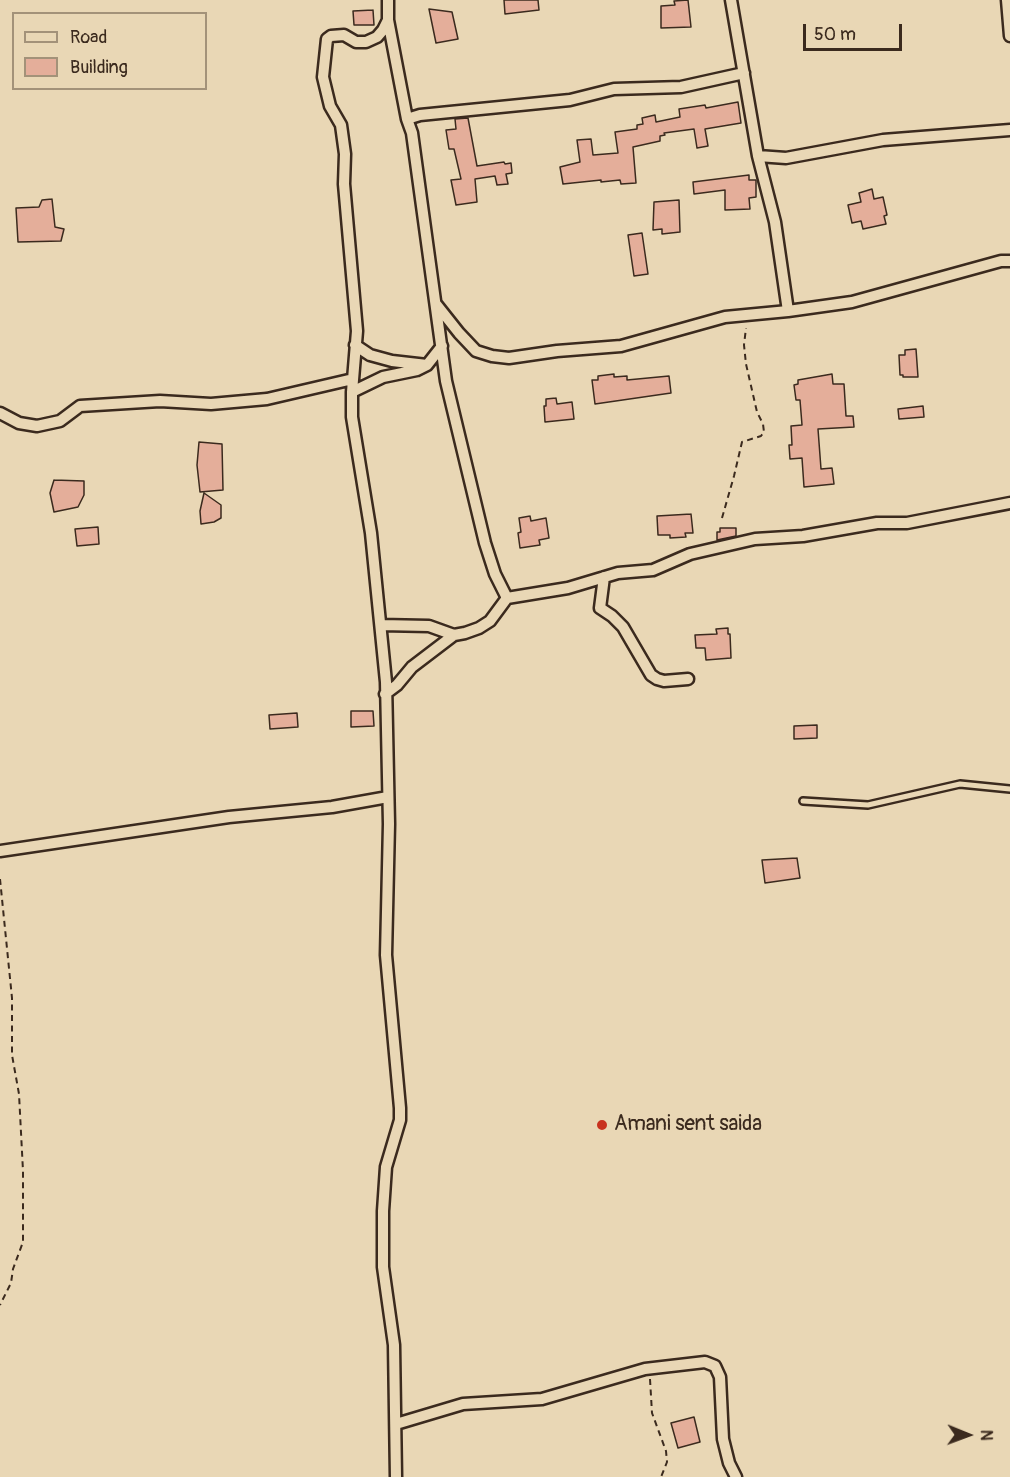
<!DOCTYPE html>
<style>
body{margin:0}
#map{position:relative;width:1010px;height:1477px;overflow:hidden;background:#e9d7b5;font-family:Pangolin,sans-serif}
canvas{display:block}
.legend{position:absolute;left:12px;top:12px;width:195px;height:78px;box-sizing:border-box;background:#e9d7b5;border:2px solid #a39279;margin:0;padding:8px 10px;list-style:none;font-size:18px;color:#3b2a1e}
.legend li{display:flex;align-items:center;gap:12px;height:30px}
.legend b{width:30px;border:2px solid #a39279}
.north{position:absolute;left:938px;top:1405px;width:60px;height:60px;-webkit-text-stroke:4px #e9d7b5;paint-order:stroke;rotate:91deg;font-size:16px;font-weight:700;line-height:24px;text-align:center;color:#3b2a1e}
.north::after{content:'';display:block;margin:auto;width:21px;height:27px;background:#3b2a1e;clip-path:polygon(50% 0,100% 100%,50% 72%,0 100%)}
.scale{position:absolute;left:803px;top:24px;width:99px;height:27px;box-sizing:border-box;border:3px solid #3b2a1e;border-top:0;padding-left:8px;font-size:18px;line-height:21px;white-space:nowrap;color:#3b2a1e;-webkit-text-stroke:4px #e9d7b5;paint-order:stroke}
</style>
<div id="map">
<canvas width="1010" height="1477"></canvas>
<ul class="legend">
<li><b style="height:8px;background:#e9d7b5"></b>Road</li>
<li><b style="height:16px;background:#e4ae9a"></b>Building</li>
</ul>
<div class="north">N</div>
<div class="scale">50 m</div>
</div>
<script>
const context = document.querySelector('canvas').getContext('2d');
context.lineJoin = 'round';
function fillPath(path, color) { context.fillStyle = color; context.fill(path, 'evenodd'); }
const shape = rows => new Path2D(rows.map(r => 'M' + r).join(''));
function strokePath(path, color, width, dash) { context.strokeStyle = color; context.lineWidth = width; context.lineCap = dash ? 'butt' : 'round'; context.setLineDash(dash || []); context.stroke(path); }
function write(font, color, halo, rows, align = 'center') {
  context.font = font + ' Pangolin,sans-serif'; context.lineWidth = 5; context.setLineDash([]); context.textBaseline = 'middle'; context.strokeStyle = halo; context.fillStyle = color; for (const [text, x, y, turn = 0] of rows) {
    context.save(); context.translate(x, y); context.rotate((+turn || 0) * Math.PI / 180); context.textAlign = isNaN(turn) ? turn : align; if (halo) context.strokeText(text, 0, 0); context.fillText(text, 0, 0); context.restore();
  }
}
const building = shape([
 [504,0,538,0,539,10,505,14,504,0],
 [688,0,691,27,661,28,661,6,675,5,674,1,688,0],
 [429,9,452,12,458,39,436,43,429,9],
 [373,10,374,25,354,25,353,11,373,10],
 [738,102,741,123,705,129,708,146,697,148,694,129,664,133,665,135,660,136,660,141,633,147,636,183,621,184,620,180,601,182,601,180,563,184,560,167,580,162,577,140,591,139,593,155,618,153,615,132,637,129,637,125,643,124,642,118,655,115,656,122,680,117,679,109,705,105,706,108,738,102],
 [468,118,477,166,504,162,505,164,511,163,512,173,506,174,508,184,497,185,495,176,475,179,477,202,456,205,451,180,461,179,454,149,449,149,446,130,456,129,455,119,468,118],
 [749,175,749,180,756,180,756,197,749,198,750,209,725,210,725,190,694,194,693,182,749,175],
 [872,189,874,199,883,197,887,215,884,216,886,224,863,229,861,221,852,223,848,205,861,202,859,193,872,189],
 [52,199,55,227,64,229,61,241,18,242,16,208,39,207,42,200,52,199],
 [679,200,680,232,662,234,662,229,653,230,654,202,679,200],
 [642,233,648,274,634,276,628,235,642,233],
 [916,349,918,377,903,377,903,375,900,375,899,355,905,355,905,350,916,349],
 [614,374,614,377,627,376,627,380,669,376,671,393,595,404,592,380,598,380,598,376,614,374],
 [832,374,833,384,844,384,846,416,853,416,854,427,818,429,821,469,832,468,834,484,804,487,802,458,790,459,789,445,792,445,791,426,802,425,800,400,796,400,794,385,798,384,798,380,832,374],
 [556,398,557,404,572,402,574,419,545,422,544,406,546,406,546,399,556,398],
 [923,406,924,417,899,419,898,409,923,406],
 [199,442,222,444,223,490,200,492,197,465,199,442],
 [54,480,84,481,84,495,78,507,54,512,50,493,54,480],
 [204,493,221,505,221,518,214,522,201,524,200,511,204,493],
 [691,514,693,533,685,533,686,537,670,538,670,535,658,535,657,516,691,514],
 [530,516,531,521,546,518,549,538,539,540,540,545,520,548,518,533,521,532,519,518,530,516],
 [98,527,99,544,77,546,75,529,98,527],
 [720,528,736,528,736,536,717,540,717,532,720,532,720,528],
 [728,628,728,634,730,634,731,658,706,660,705,648,696,648,695,635,717,634,716,629,728,628],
 [351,711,373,711,374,726,351,727,351,711],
 [297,713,298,727,270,729,269,715,297,713],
 [817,725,817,738,794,739,794,726,817,725],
 [797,858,800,878,765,883,762,860,797,858],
 [694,1417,700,1442,678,1448,671,1423,694,1417]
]);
fillPath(building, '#e4ae9a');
strokePath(building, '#3b2a1e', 1.5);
const service = shape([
 [803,801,868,805,960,784,1010,789]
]);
const minor = shape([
 [388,0,388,20,383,30,377,37,366,42,356,42,344,35,331,36,327,39,323,77,330,106,341,125,345,154,344,184,357,331,352,392,352,417,371,533,386,682,389,824,386,955,400,1108,400,1120,386,1167,383,1211,383,1267,394,1345,396,1477],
 [1007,0,1010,36],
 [407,119,420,115,570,100,614,89,681,87,744,73],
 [758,156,786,158,883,140,1010,130],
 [436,304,459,333,476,351,492,356,509,358,557,351,621,346,725,317,788,311,775,222,758,156,731,0],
 [788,311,852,302,1001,261,1010,261],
 [355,345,370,355,392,361,427,365],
 [352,392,383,377,417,370,427,365,442,346],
 [0,413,19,423,37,426,60,421,80,406,160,401,211,404,267,399,353,379],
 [604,577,600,608,612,616,623,627,651,675,657,679,664,681,688,679],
 [507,598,568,588,618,573,653,570,690,554,755,539,803,536,877,523,907,523,1010,503],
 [381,625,429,626,454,635,465,633,479,628,490,621,507,598,495,574,485,543,446,381,412,133,407,119,388,20],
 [385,694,397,685,412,667,454,635],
 [0,851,229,817,332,807,388,797],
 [396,1424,463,1404,542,1399,645,1369,705,1362,715,1366,720,1377,723,1439,729,1463,736,1477]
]);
strokePath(service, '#3b2a1e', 10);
strokePath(minor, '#3b2a1e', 15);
strokePath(shape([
 [722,518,734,476,742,442,761,436,764,432,763,424,757,412,746,364,744,345,746,328],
 [0,879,12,998,12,1055,19,1094,23,1171,23,1242,13,1269,11,1283,0,1305],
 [650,1379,652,1413,666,1451,667,1462,661,1477]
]), '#3b2a1e', 2, [6, 4.5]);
strokePath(service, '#e9d7b5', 5);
strokePath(minor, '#e9d7b5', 10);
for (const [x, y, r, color] of [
 [602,1125,6,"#c8321e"]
]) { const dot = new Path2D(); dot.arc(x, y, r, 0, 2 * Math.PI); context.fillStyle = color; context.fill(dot); strokePath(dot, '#e9d7b5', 2); }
write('21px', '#3b2a1e', '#e9d7b5', [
 ["Amani sent saida",614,1125]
], 'left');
</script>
